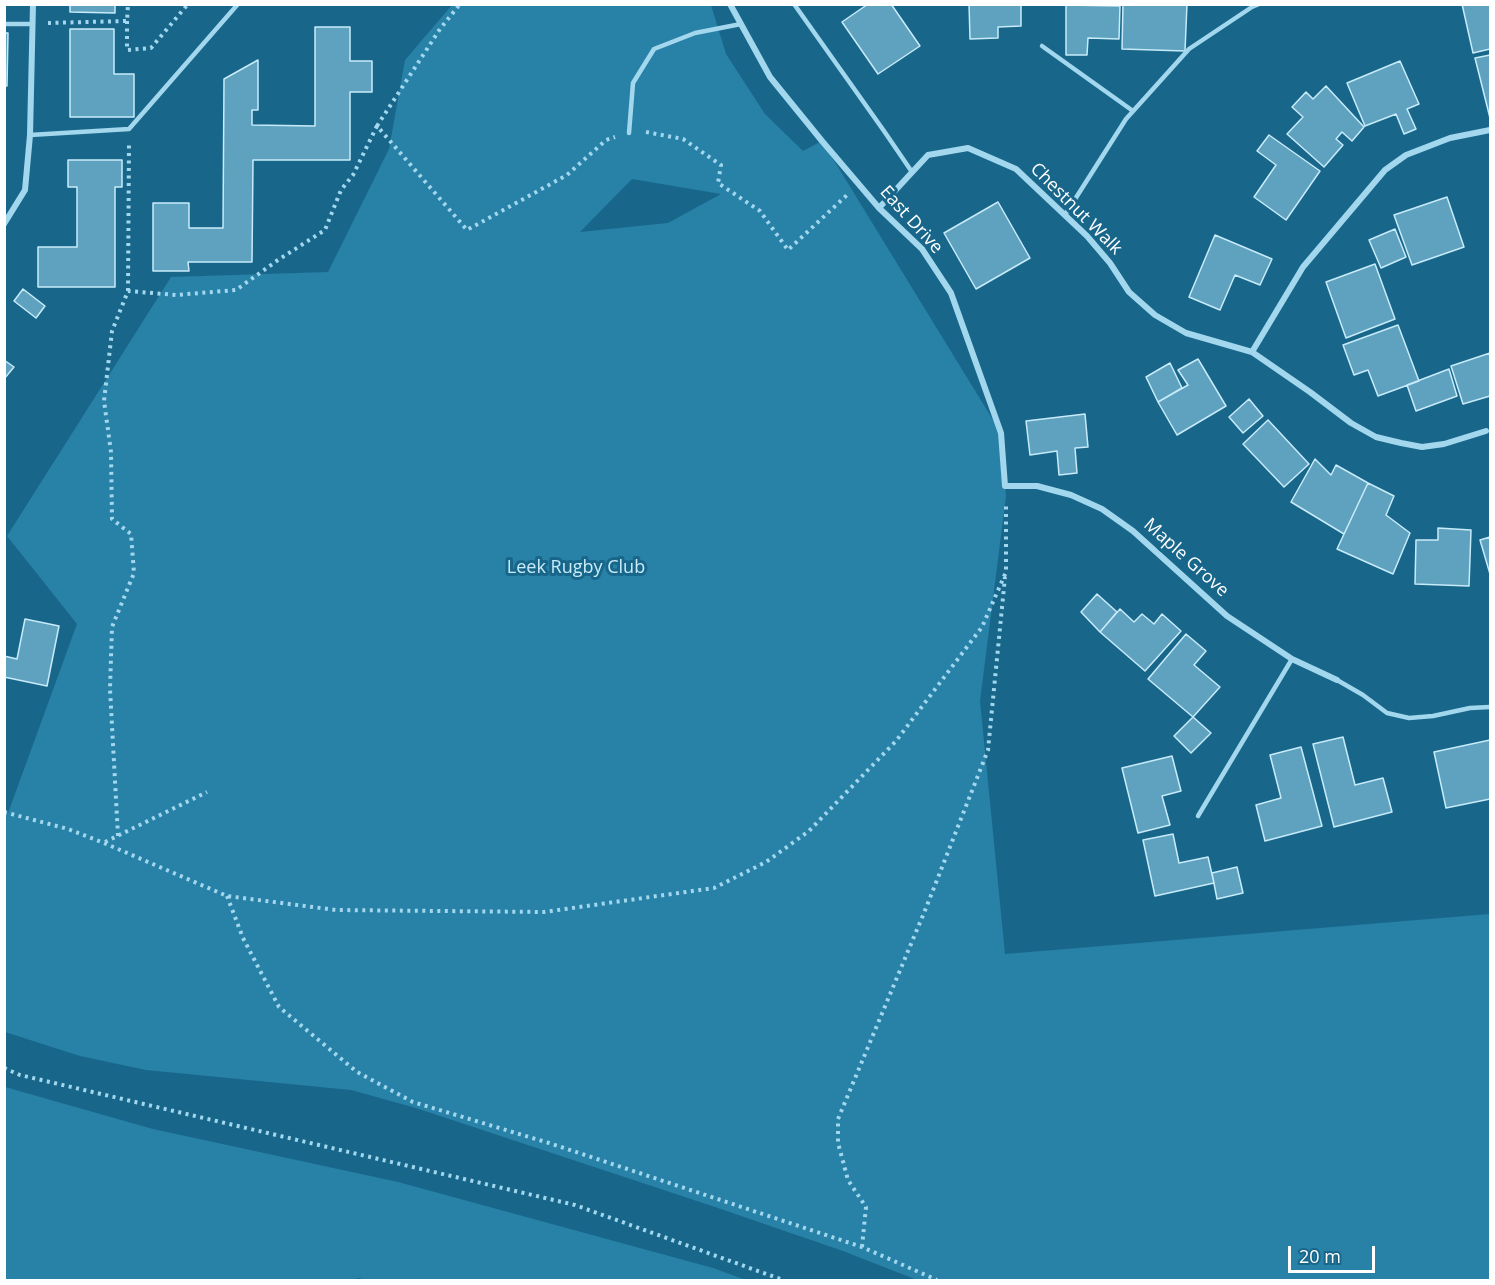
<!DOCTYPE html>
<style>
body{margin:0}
#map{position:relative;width:1495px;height:1285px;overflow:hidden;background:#18678b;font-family:"Open Sans",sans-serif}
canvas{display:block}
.frame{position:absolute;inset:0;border:6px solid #fff;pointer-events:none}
.scale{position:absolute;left:1288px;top:1246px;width:87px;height:27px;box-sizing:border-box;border:3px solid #fff;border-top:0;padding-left:8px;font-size:18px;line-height:21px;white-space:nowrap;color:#fff;-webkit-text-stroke:4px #18678b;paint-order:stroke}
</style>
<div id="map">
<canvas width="1495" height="1285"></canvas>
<div class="frame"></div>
<div class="scale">20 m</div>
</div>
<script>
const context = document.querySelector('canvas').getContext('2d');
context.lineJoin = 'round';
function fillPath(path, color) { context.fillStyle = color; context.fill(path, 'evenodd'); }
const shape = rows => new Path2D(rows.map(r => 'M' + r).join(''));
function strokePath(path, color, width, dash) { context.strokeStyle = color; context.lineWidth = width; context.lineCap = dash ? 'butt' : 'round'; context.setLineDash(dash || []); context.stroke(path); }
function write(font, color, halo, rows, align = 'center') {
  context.font = font + ' "Open Sans",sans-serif'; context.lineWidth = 6; context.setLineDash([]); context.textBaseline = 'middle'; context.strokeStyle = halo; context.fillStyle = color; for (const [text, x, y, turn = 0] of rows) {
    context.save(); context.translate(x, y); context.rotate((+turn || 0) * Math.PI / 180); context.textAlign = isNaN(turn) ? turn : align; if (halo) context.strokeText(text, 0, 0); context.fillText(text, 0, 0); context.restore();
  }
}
fillPath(shape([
 [452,5,711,5,726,54,765,114,803,151,822,141,1001,433,1006,496,980,701,1005,954,1490,914,1490,1280,917,1280,843,1251,715,1207,416,1108,351,1090,146,1070,80,1056,5,1032,4,812,8,813,77,624,7,536,171,277,328,272,389,149,405,60],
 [632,179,721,194,668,223,580,232],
 [5,1087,153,1129,398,1182,713,1268,746,1280,368,1280,358,1278,354,1280,5,1280]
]), '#2881a7');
const building = shape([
 [70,4,115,4,115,13,70,12,70,4],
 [868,4,891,4,920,46,878,74,842,22,868,4],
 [969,4,1021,4,1021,26,998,27,998,38,970,39,969,4],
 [1123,4,1187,4,1185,51,1122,49,1123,4],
 [1462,4,1490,4,1490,49,1473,53,1462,4],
 [1066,5,1120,6,1119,39,1088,38,1087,55,1066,55,1066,5],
 [315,27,350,27,350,61,372,61,372,92,350,92,350,160,253,160,252,262,188,262,189,271,153,271,153,203,189,203,189,228,223,228,224,79,258,60,258,110,252,110,252,125,315,126,315,27],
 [70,29,114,29,114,74,134,74,134,117,70,117,70,29],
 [4,33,8,33,7,86,4,86,4,33],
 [1490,55,1490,118,1475,58,1490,55],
 [1400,61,1419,104,1407,109,1416,129,1404,134,1396,114,1365,126,1347,83,1400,61],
 [1326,86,1364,127,1352,141,1342,132,1336,139,1343,145,1324,167,1287,134,1303,117,1292,107,1306,92,1313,99,1326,86],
 [1269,135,1320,171,1286,220,1254,197,1276,165,1257,151,1269,135],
 [68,160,122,160,122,187,115,187,115,287,38,287,38,247,77,247,77,187,68,187,68,160],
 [1447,197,1464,247,1412,265,1394,215,1447,197],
 [998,202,1030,258,976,289,944,233,998,202],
 [1395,229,1406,257,1381,268,1369,240,1395,229],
 [1215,235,1272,259,1260,285,1235,275,1220,310,1189,297,1215,235],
 [1375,264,1395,319,1346,338,1326,282,1375,264],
 [23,289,45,306,36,318,14,301,23,289],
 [1398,325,1419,381,1378,396,1368,370,1354,375,1343,345,1398,325],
 [1490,353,1490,396,1463,404,1451,366,1490,353],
 [1198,359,1226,406,1177,435,1158,402,1188,385,1178,370,1198,359],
 [4,360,14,367,4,379,4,360],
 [1170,363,1182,388,1158,402,1146,377,1170,363],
 [1449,369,1457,396,1416,411,1407,385,1449,369],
 [1249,399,1263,416,1243,433,1229,417,1249,399],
 [1085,414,1088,447,1075,448,1077,473,1059,475,1057,451,1030,455,1026,421,1085,414],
 [1268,420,1309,464,1284,487,1243,444,1268,420],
 [1315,459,1331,475,1336,465,1368,483,1344,534,1291,502,1315,459],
 [1368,483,1394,496,1386,515,1410,533,1393,574,1337,549,1368,483],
 [1438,528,1471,530,1469,586,1415,584,1416,540,1438,540,1438,528],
 [1490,537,1490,574,1480,540,1490,537],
 [1097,594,1117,612,1100,632,1081,612,1097,594],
 [1120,609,1134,622,1142,614,1154,624,1162,614,1181,631,1145,671,1100,632,1120,609],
 [25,619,59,626,47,686,4,677,4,656,17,659,25,619],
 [1186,634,1206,651,1194,665,1220,687,1193,717,1148,679,1186,634],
 [1193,717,1211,733,1191,753,1174,736,1193,717],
 [1343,737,1355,785,1383,778,1392,812,1334,827,1313,744,1343,737],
 [1490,740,1490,799,1446,808,1434,752,1490,740],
 [1301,747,1322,826,1265,841,1256,805,1281,798,1270,755,1301,747],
 [1172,756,1181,791,1162,796,1170,825,1138,833,1122,768,1172,756],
 [1173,834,1179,863,1208,857,1214,883,1155,896,1143,840,1173,834],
 [1237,867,1243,893,1217,899,1212,873,1237,867]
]);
fillPath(building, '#5fa2bf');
strokePath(building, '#c8ebfa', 1.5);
strokePath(shape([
 [127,21,127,50,151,48,188,4],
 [48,23,127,21,128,4],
 [377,126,440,29,460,4],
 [646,132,683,139,721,165,718,183,760,211,788,250,847,195],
 [128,291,129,144],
 [4,812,68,829,104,843,227,896,336,910,544,912,714,888,766,862,809,831,896,741,982,627,1006,572,1006,502],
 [118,836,110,689,112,627,134,573,131,534,112,519,111,452,104,401,112,331,128,291,176,295,236,290,278,260,325,230,341,190,353,175,377,126,467,230,567,175,606,140,615,137],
 [105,842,207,792],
 [227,896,243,938,279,1007,357,1072,413,1102,549,1143,862,1247,937,1280],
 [4,1068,20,1075,575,1205,783,1280],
 [862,1247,866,1207,848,1180,838,1143,838,1119,926,908,988,750,1005,577]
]), '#a2d7ee', 4, [3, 4.5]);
strokePath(shape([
 [794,4,884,131,912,172],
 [4,24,32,24],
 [1042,46,1133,111],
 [629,133,633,83,654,49,695,33,741,24],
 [30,135,129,129,238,4],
 [1065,215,1126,119,1189,49,1252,7,1259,4],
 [1337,680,1363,695,1387,713,1409,718,1433,716,1470,708,1490,707],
 [1198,816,1292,659]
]), '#a2d7ee', 4.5);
strokePath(shape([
 [730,4,770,77,822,141,879,208,922,249,951,293,1001,433,1005,486,1037,486,1071,495,1102,509,1133,531,1227,616,1292,659,1337,680],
 [879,208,928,155,968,148,1016,169,1087,236,1110,263,1129,292,1155,315,1186,333,1252,352,1303,267,1385,170,1406,155,1450,138,1490,130],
 [4,224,25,190,30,135,33,4],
 [1252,352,1310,392,1351,423,1376,437,1401,443,1422,447,1444,444,1486,431]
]), '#a2d7ee', 6);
write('18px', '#fff', '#18678b', [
 ["Chestnut Walk",1076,209,45],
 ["East Drive",911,220,48],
 ["Maple Grove",1186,558,42]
]);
write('18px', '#c8ebfa', '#18678b', [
 ["Leek Rugby Club",576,568]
]);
</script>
